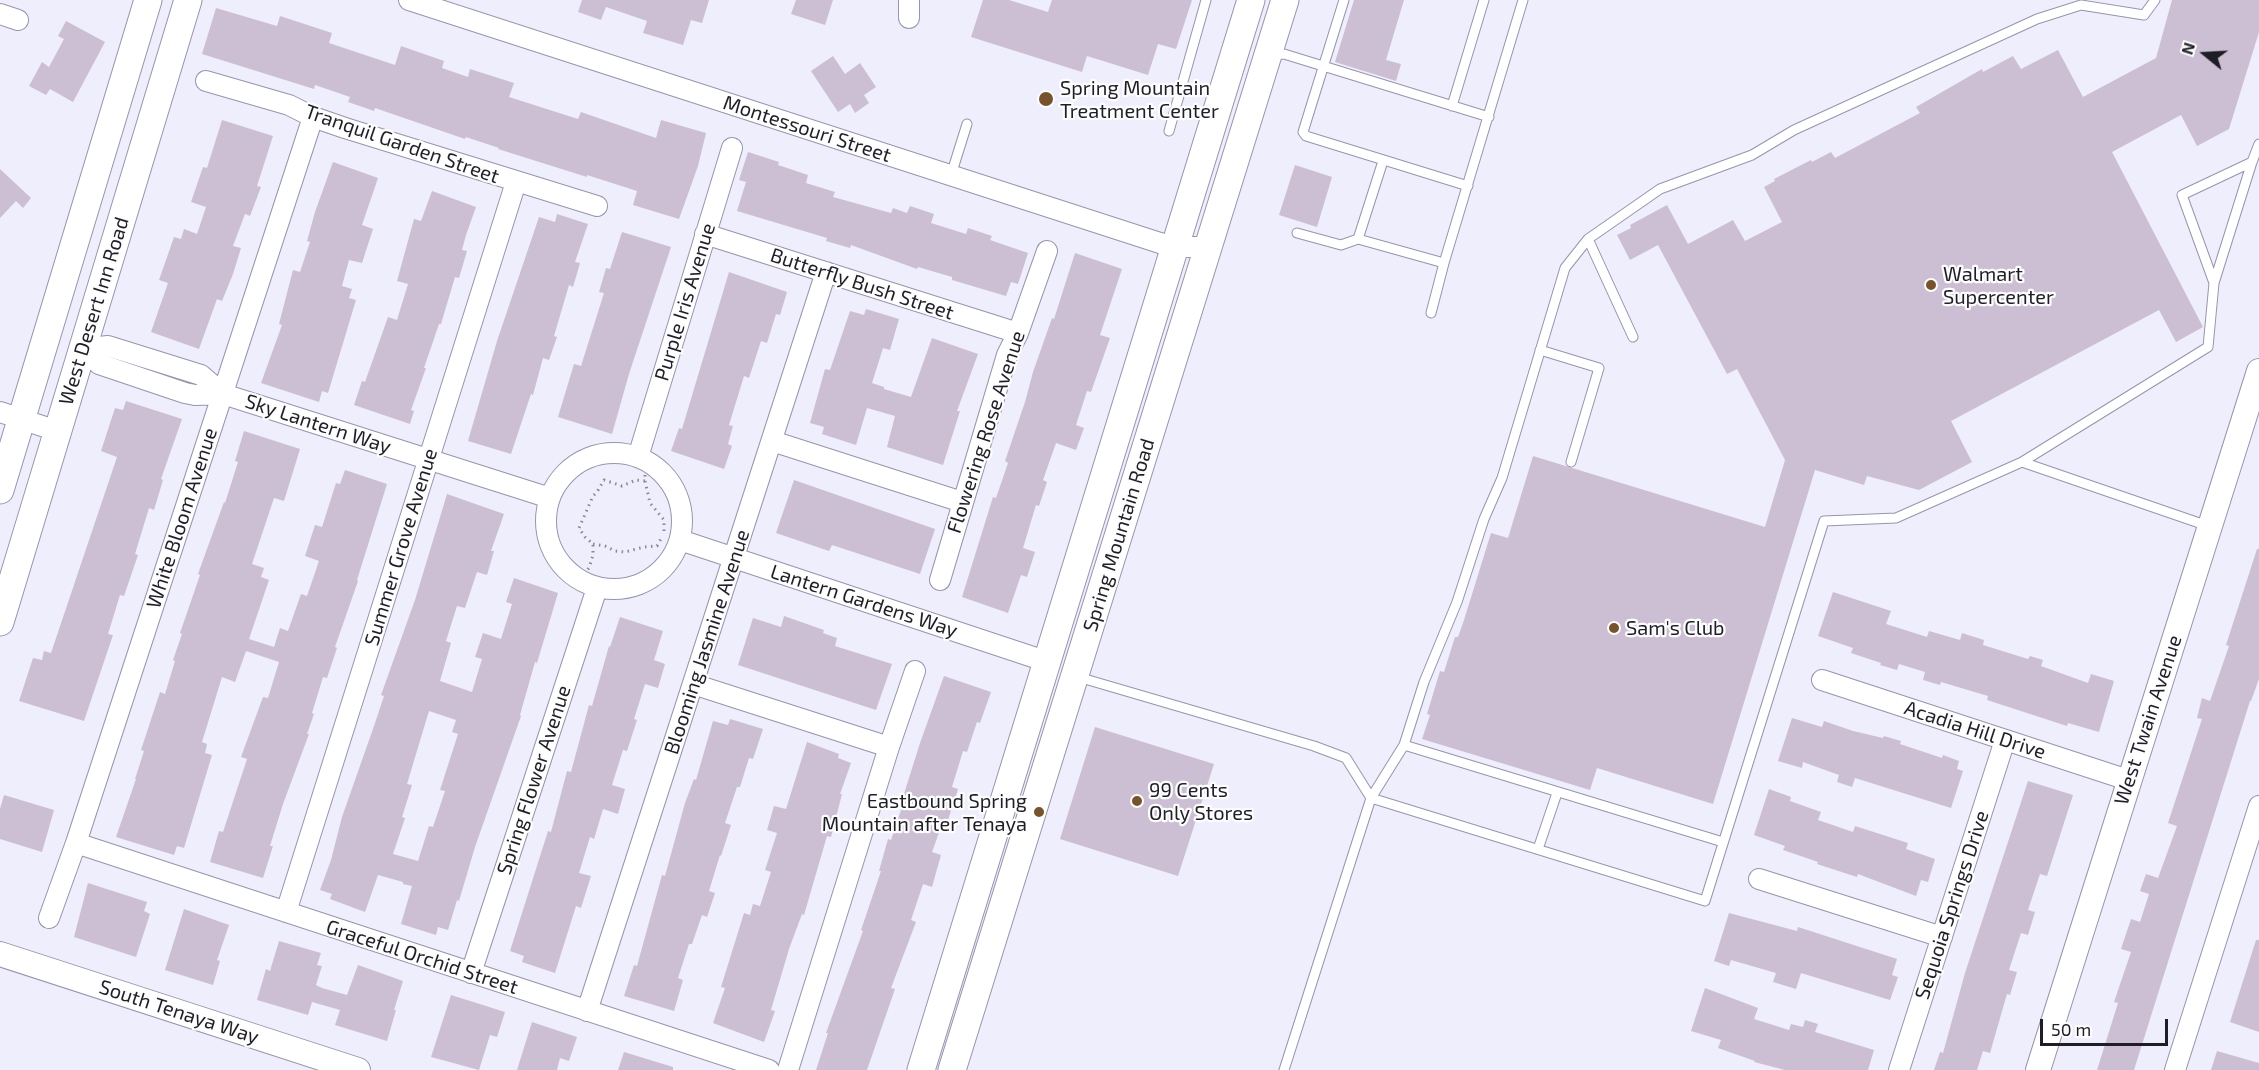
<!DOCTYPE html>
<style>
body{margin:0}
#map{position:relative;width:2259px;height:1070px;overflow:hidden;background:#eeeefc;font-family:"Exo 2",sans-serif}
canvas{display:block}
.north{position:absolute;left:2175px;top:24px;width:60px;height:60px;-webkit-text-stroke:4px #fdfdfd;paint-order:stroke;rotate:288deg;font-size:16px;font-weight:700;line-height:24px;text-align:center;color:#1f1e27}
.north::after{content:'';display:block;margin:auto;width:21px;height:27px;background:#1f1e27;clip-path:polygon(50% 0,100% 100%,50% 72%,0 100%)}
.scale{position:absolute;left:2040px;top:1019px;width:128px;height:27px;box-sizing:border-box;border:3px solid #1f1e27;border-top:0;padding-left:8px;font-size:18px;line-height:21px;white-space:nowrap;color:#1f1e27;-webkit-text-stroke:4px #fdfdfd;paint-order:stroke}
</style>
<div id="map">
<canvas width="2259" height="1070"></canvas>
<div class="north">N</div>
<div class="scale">50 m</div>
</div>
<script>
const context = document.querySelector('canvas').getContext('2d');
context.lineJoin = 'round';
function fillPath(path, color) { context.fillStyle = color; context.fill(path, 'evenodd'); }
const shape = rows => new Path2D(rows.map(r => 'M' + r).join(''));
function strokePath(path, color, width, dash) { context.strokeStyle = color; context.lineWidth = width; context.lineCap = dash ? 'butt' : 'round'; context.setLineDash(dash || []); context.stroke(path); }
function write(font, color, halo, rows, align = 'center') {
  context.font = font + ' "Exo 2",sans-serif'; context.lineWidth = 4.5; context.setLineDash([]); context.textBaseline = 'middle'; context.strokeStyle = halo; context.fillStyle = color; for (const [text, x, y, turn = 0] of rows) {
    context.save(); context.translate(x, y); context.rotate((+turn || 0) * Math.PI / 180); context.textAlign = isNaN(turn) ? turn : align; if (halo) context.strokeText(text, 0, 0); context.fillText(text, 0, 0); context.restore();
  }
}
fillPath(shape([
 [582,0,709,0,702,23,691,20,683,45,643,33,647,21,606,7,601,20,578,12],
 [796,0,833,0,825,25,791,14],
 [983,0,1009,0,1048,12,1052,0,1192,0,1176,49,1158,44,1148,75,1087,56,1082,72,971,37],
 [1354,0,1404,0,1386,60,1401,64,1396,81,1335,62],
 [2172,0,2259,0,2259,32,2229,129,2197,146,2181,115,2112,152,2203,327,2176,342,2159,310,1951,421,1972,462,1919,490,1867,476,1864,485,1815,470,1713,804,1597,768,1590,790,1422,739,1430,715,1427,714,1440,671,1444,672,1455,637,1458,637,1464,620,1491,533,1508,538,1533,456,1765,527,1785,460,1737,369,1727,374,1658,245,1630,260,1617,235,1631,228,1630,225,1667,205,1688,244,1733,220,1745,241,1782,222,1764,187,1775,181,1774,179,1811,160,1812,162,1831,152,1835,158,1920,113,1916,107,1982,69,1983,72,2013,56,2021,69,2058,50,2083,97,2156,58],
 [216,8,277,26,280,16,332,33,329,43,395,65,401,46,444,61,442,68,468,77,470,69,514,83,509,97,578,119,581,112,656,138,661,120,706,133,698,166,679,219,633,205,637,191,587,175,587,177,498,149,499,148,466,137,465,139,375,108,374,111,348,102,350,97,315,85,314,89,202,54],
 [66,21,105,42,73,102,50,89,46,95,29,86,42,62,49,67,64,39,58,36],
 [833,56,845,74,860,63,876,87,864,95,869,103,855,113,850,104,838,112,811,71],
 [222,120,273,136,257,186,261,187,250,216,245,214,233,246,241,248,233,274,222,301,217,299,199,349,151,332,168,283,159,280,174,237,181,239,184,229,197,234,206,207,191,202,203,167,207,168],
 [748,152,779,162,778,165,808,175,806,183,835,192,833,197,891,213,893,208,907,213,910,206,934,214,931,223,966,234,968,228,992,236,990,240,1028,253,1018,284,1011,282,1006,296,952,280,952,277,918,267,917,269,851,245,850,248,826,241,827,238,737,211,746,182,739,180],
 [333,162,378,178,362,225,373,229,362,263,349,260,342,286,352,289,349,298,356,300,328,393,322,391,319,402,261,383,282,325,279,324,293,270,300,272,310,242,307,241,315,212],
 [1295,165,1332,177,1317,227,1279,215],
 [0,169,31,198,23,208,16,201,0,218],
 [432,191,476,207,466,235,462,250,467,251,459,278,455,277,441,324,439,324,424,368,426,368,411,410,414,411,410,424,354,405,362,381,365,382,388,317,397,320,408,284,397,281,414,219,421,221],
 [557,214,588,224,575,262,580,263,573,287,569,285,554,336,557,337,549,360,543,358,533,395,531,394,511,454,468,441,497,341,539,217,555,222],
 [622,232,671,247,629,374,612,434,558,417,574,364,581,366,604,293,599,292,606,268,610,269],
 [1075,253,1122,269,1100,335,1110,338,1091,392,1087,391,1076,425,1084,428,1076,450,1056,443,1043,480,1047,482,1039,506,1036,505,1023,548,1035,552,1027,577,1021,575,1008,613,962,597,993,497,996,498,1008,463,1005,461,1025,402,1033,372,1052,318,1054,319],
 [729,272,787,292,780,315,776,314,767,343,761,341,749,378,744,376,729,425,733,426,728,444,732,446,724,469,671,451,679,428,682,429],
 [866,309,899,319,890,350,883,348,872,383,884,387,884,389,911,397,932,338,978,354,957,411,960,411,943,465,887,447,895,416,867,408,856,445,822,434,824,427,810,423,825,369,830,370,850,311,864,315],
 [126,401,182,419,161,479,163,480,154,510,149,508,135,554,138,555,124,596,120,595,108,634,113,635,84,721,19,701,33,658,42,660,44,651,51,653,117,457,101,451,115,408,123,410],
 [244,431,300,449,284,501,274,498,252,564,264,568,261,577,269,580,249,639,274,647,280,628,288,631,301,594,307,596,319,561,305,556,315,525,322,527,336,483,340,484,345,470,387,484,357,580,358,581,335,647,337,648,327,678,323,677,312,713,314,714,307,734,309,734,283,804,270,846,273,846,263,878,210,862,219,831,223,832,247,759,241,757,263,697,268,698,279,662,246,651,235,682,222,677,202,742,207,744,205,753,212,755,184,848,177,846,174,855,116,837,136,779,135,779,144,751,141,750,160,692,165,694,175,661,173,660,182,634,180,633,200,575,198,574,207,549,224,502,225,503,238,462,235,461],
 [794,480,935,529,920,574,832,545,829,551,776,533],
 [447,494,504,514,491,551,494,551,487,575,477,572,465,608,457,606,446,641,451,643,440,681,472,692,482,659,475,657,483,633,501,639,512,604,506,602,514,578,558,593,537,663,535,662,520,715,521,716,475,847,459,901,457,900,448,930,438,927,436,935,401,924,412,886,403,884,403,882,378,875,365,912,330,899,332,894,320,890,331,860,342,817,374,726,384,696,381,695,415,600],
 [429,711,456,720,452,732,458,734,440,790,445,791,433,827,429,826,418,861,393,854,405,818,402,817,412,785,407,784],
 [2257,549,2259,549,2259,679,2251,701,2250,701,2134,1070,2097,1070,2118,1003,2114,1002,2131,952,2121,949,2131,919,2140,922,2149,894,2140,891,2146,874,2158,878,2177,826,2168,823,2202,719,2197,718,2202,698,2210,701,2229,646,2226,645],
 [1833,592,1891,611,1886,624,1927,637,1929,631,1960,640,1962,633,1984,640,1983,645,2028,659,2030,656,2043,660,2041,666,2088,683,2091,674,2114,681,2099,732,2068,723,2067,726,1987,700,1988,696,1941,682,1940,685,1923,680,1925,672,1899,664,1897,670,1880,665,1881,663,1851,653,1853,648,1818,636],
 [784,616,824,630,823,633,837,638,835,646,892,664,876,710,738,665,753,618,781,627],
 [620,617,663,631,654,660,665,664,658,688,645,684,634,719,637,720,627,751,623,750,612,785,625,789,618,814,603,809,594,839,590,837,579,873,591,876,581,908,576,906,555,973,522,962,524,956,510,951,548,831,551,832,567,771,571,772,589,705,592,706,609,646,610,647],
 [944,676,991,692,980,723,977,722,967,752,963,751,952,787,958,789,948,820,944,819,932,852,941,855,932,887,923,884,911,920,916,922,891,988,895,989,867,1070,816,1070,828,1033,826,1033,863,931,861,930,881,871,879,871,888,839,891,840,905,798,903,797,920,743],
 [1792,718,1822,727,1824,721,1853,731,1883,738,1884,736,1901,741,1900,744,1942,758,1943,755,1959,761,1957,769,1963,771,1951,808,1855,778,1852,787,1837,782,1839,775,1803,762,1802,768,1778,761],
 [730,719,763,729,753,759,749,758,740,787,737,787,725,823,731,825,721,856,720,855,709,891,715,893,707,917,702,915,692,944,689,944,678,978,683,980,674,1011,624,996,634,965,637,966,662,875,665,876,685,803,694,779,696,780,713,721,728,725],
 [1095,727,1214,764,1178,876,1060,839],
 [807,742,839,754,838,758,851,763,840,794,842,794,831,837,827,836,804,915,802,914,789,949,771,1010,775,1011,764,1042,713,1023,725,988,721,987,744,913,750,915,753,904,760,906,771,872,765,870,777,833,767,830,774,806,786,809],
 [2028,781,2073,795,2047,876,2040,874,2028,910,2035,912,2028,935,2021,933,2009,970,2017,972,2010,995,2007,994,1990,1053,1983,1051,1977,1070,1934,1070,1940,1052,1943,1053,1965,973],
 [1769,789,1791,797,1790,801,1821,812,1818,820,1853,832,1855,826,1908,843,1906,849,1935,859,1928,882,1921,880,1916,896,1858,874,1857,877,1817,864,1818,862,1783,850,1785,846,1754,835],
 [4,795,54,810,42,852,0,839,0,809],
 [88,883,147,902,144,911,150,914,136,957,74,937],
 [184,909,229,925,217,960,220,961,213,985,165,970],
 [1729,913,1797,931,1798,927,1897,959,1892,975,1898,977,1890,1000,1801,973,1796,989,1773,982,1776,973,1731,960,1729,966,1714,961],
 [2256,940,2259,940,2259,1032,2230,1022],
 [279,941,321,953,317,965,322,966,316,985,322,988,347,995,358,965,403,981,394,1010,396,1010,387,1041,335,1025,340,1010,312,1002,308,1015,257,1000,266,969,270,971],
 [1705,988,1758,1008,1754,1019,1789,1030,1791,1024,1803,1027,1805,1020,1818,1024,1815,1032,1874,1050,1868,1070,1785,1070,1754,1062,1755,1061,1718,1048,1721,1040,1691,1031],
 [451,995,505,1012,497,1037,490,1035,479,1070,431,1057],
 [532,1022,577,1037,569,1061,560,1058,557,1070,517,1070],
 [2217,1051,2259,1063,2259,1070,2211,1070],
 [624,1052,673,1067,673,1070,618,1070]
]), '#cdbfd3');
const service = shape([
 [1344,0,1303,132,1306,136,1468,186],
 [1270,55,1284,54,1489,117],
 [1452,106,1484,0],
 [1169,131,1206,0],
 [951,175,967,124],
 [1297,233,1341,245,1358,239,1444,263],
 [1358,239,1383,161],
 [1588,239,1633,337],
 [2214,283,2252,162],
 [1431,313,1444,263,1523,0],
 [1540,350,1599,368,1571,462],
 [2022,462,2208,347,2214,283,2182,195,2252,162,2259,144],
 [1078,677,1314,746,1346,758,1371,798,1705,901,1824,521,1896,518,2022,462,2208,526],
 [1404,745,1723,842],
 [1538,849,1557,793],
 [1284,1070,1371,798,1404,745,1424,682,1457,602,1484,519,1502,478,1565,268,1588,239,1660,189,1752,155,1794,130,2037,19,2081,5,2144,15,2155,0]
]);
const minor = shape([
 [409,0,1160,243,1175,247,1208,247],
 [909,0,909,18],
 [0,14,18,20],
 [206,81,289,105,313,117,345,128,597,206],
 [705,234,1018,333],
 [82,349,99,364,185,393,195,395,223,394,550,498],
 [82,349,108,346,201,375,223,394],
 [0,412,57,431],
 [772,441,962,502],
 '546 521a68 68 0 1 1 136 0a68 68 0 1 1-136 0Z',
 [638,457,732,148],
 [680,540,1048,662],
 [940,580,1007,355,1018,333,1047,251],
 [1822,680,2128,780],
 [693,684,889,747],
 [76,843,769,1070],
 [1759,879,1942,937],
 [286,912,516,182],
 [49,918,76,843,313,117],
 [471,973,597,588],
 [587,1011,826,272],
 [788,1070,889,747,915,671],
 [1899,1070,2005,740],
 [2175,1070,2259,806]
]);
const tertiary = shape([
 [0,954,358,1070],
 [2038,1070,2259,371]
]);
const secondary = shape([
 [0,490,148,0],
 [0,622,188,0],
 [921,1070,1251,0],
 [952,1070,1285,0]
]);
strokePath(service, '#9695ab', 11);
strokePath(minor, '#9695ab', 22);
strokePath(tertiary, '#9695ab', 26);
strokePath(secondary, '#9695ab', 29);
strokePath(shape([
 [645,481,650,503,664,520,664,531],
 [593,544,605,546,615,551,625,552,644,547,657,546,662,537],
 [584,574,589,568,593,555,593,544,585,537,579,528,593,496,597,492,604,480,622,486,636,480,645,481,645,473]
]), '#898894', 3, [1.5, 4.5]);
strokePath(service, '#fff', 9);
strokePath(minor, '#fff', 20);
strokePath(tertiary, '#fff', 24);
strokePath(secondary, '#fff', 27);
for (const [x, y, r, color] of [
 [1046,99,8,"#76532c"],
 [1931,285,6,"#76532c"],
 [1614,628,6,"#76532c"],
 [1137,801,6,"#76532c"],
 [1039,812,6,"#76532c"]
]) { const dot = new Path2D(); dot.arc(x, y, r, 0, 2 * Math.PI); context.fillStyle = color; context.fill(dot); strokePath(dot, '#fdfdfd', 2); }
write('20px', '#1f1e27', '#fdfdfd', [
 ["Spring Mountain",1060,88],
 ["Treatment Center",1060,111],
 ["Walmart",1943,274],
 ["Supercenter",1943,297],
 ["Sam's Club",1626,628],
 ["99 Cents",1149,790],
 ["Only Stores",1149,813],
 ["Eastbound Spring",1027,801,"right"],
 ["Mountain after Tenaya",1027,824,"right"]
], 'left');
write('20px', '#1f1e27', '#fdfdfd', [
 ["Montessouri Street",807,129,18],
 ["Tranquil Garden Street",402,144,19],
 ["Butterfly Bush Street",862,284,18],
 ["Purple Iris Avenue",685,302,-73],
 ["West Desert Inn Road",94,311,-73],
 ["Sky Lantern Way",318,424,18],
 ["Flowering Rose Avenue",986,432,-72],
 ["White Bloom Avenue",182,518,-72],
 ["Spring Mountain Road",1119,535,-73],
 ["Summer Grove Avenue",401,547,-73],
 ["Lantern Gardens Way",864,601,18],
 ["Blooming Jasmine Avenue",707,642,-72],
 ["West Twain Avenue",2148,720,-72],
 ["Acadia Hill Drive",1975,730,18],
 ["Spring Flower Avenue",534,780,-72],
 ["Sequoia Springs Drive",1952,905,-72],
 ["Graceful Orchid Street",422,957,18],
 ["South Tenaya Way",179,1012,18]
]);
</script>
